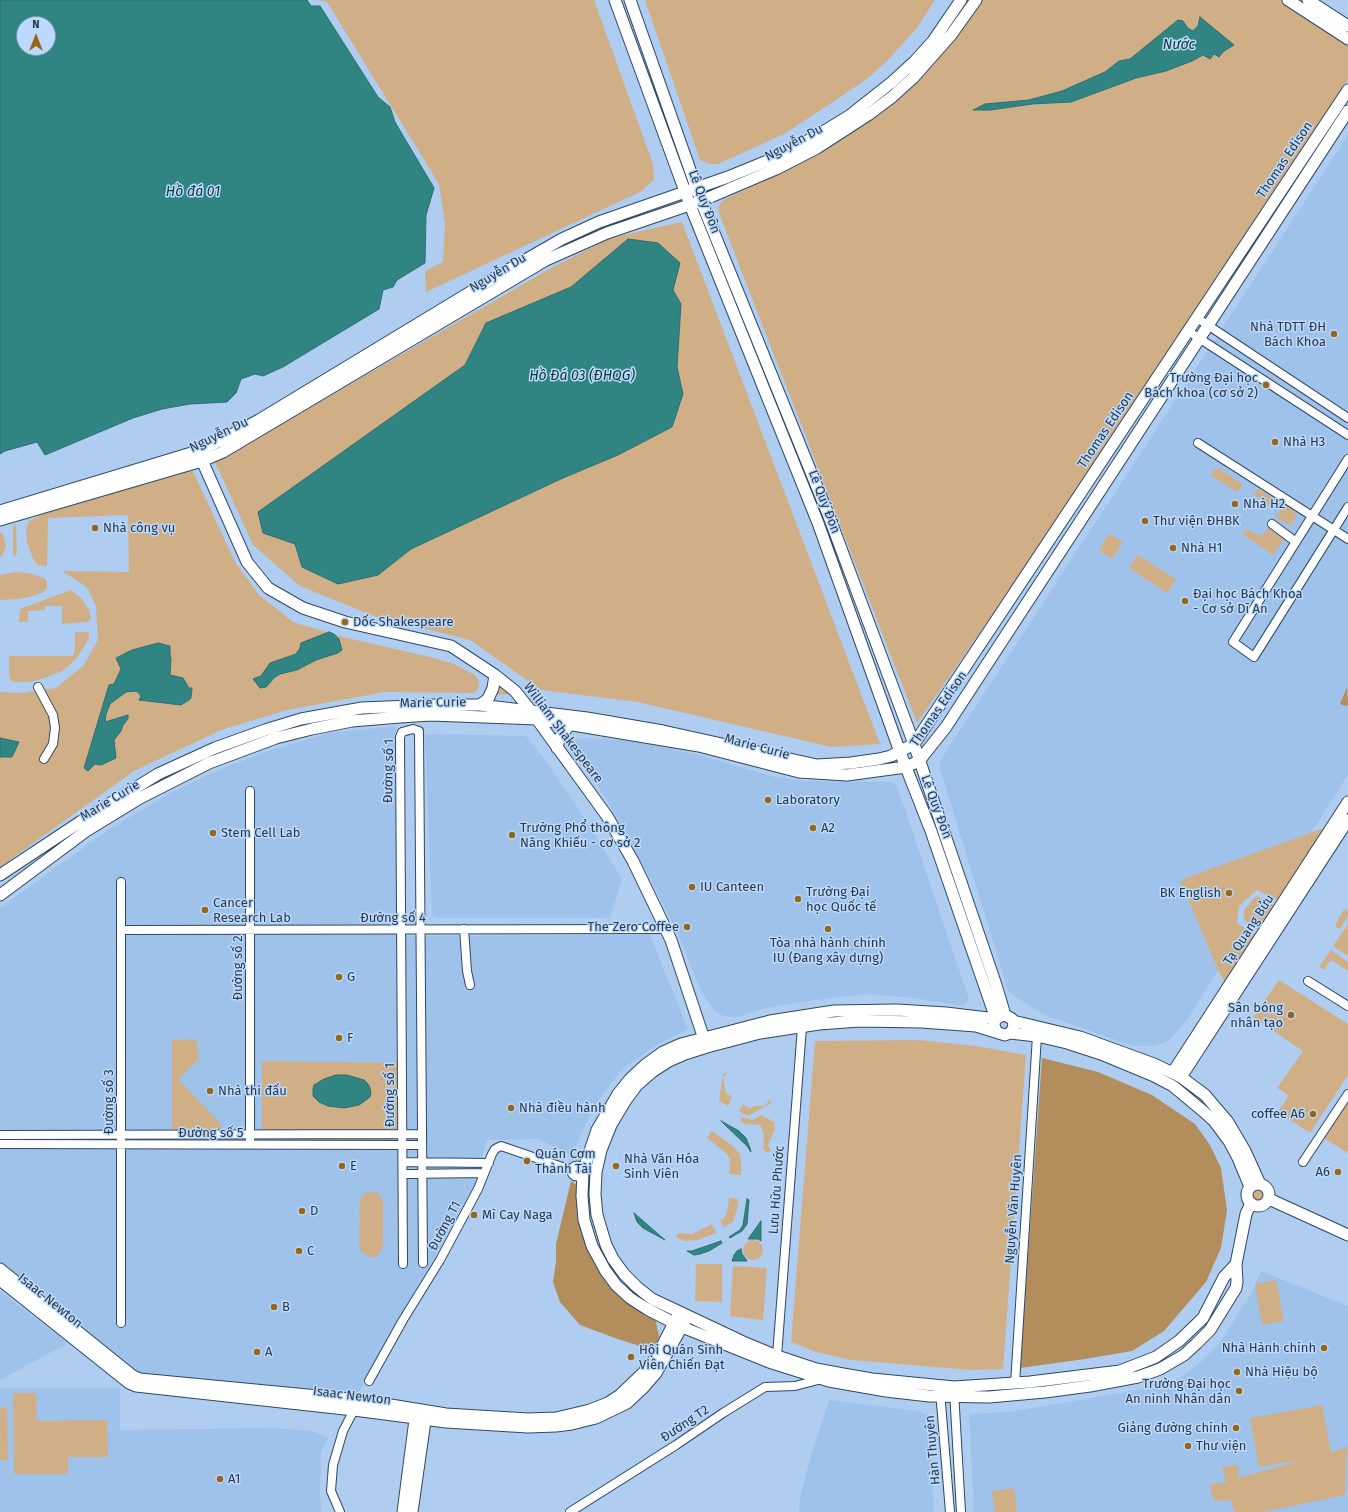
<!DOCTYPE html>
<meta charset="utf-8">
<style>
body{margin:0}
#map{position:relative;width:1348px;height:1512px;overflow:hidden;background:#afcdf0;font-family:"Fira Sans",sans-serif}
canvas{display:block}
.north{position:absolute;left:16px;top:16px;width:40px;height:40px;box-sizing:border-box;background:#bbdafd;border:1px solid #8299b4;border-radius:50%;rotate:0deg;font-size:11px;font-weight:700;line-height:16px;text-align:center;color:#2c3846}
.north::after{content:'';display:block;margin:auto;width:14px;height:18px;background:#986619;clip-path:polygon(50% 0,100% 100%,50% 72%,0 100%)}
</style>
<div id="map">
<canvas width="1348" height="1512"></canvas>
<div class="north">N</div>
</div>
<script>
const context = document.querySelector('canvas').getContext('2d');
context.lineJoin = 'round';
function fillPath(path, color) { context.fillStyle = color; context.fill(path, 'evenodd'); }
const shape = rows => new Path2D(rows.map(r => 'M' + r).join(''));
function strokePath(path, color, width, dash) { context.strokeStyle = color; context.lineWidth = width; context.lineCap = dash ? 'butt' : 'round'; context.setLineDash(dash || []); context.stroke(path); }
function write(font, color, halo, rows, align = 'center') {
  context.font = font + ' "Fira Sans",sans-serif'; context.lineWidth = 3; context.setLineDash([]); context.textBaseline = 'middle'; context.strokeStyle = halo; context.fillStyle = color; for (const [text, x, y, turn = 0] of rows) {
    context.save(); context.translate(x, y); context.rotate((+turn || 0) * Math.PI / 180); context.textAlign = isNaN(turn) ? turn : align; if (halo) context.strokeText(text, 0, 0); context.fillText(text, 0, 0); context.restore();
  }
}
fillPath(shape([
 [1348,135,1348,775,1311,833,1181,880,1218,970,1191,1014,1171,1039,1156,1046,1133,1046,1042,1014,1013,995,1008,990,940,769,940,764,942,758],
 [396,726,397,936,650,935,688,1029,658,1044,622,1069,594,1107,571,1155,538,1139,487,1140,474,1187,357,1395,140,1377,0,1266,0,908,108,830,170,793,221,769,264,752,329,733],
 [425,734,526,736,545,760,580,811,622,879,610,918,435,918,432,915],
 [586,738,608,739,647,743,702,756,775,777,803,781,892,782,897,786,969,999,967,1002,963,1006,914,998,868,994,816,1000,766,1008,738,1017,723,1016,714,1010,702,993,675,927,621,824,601,791,568,746,570,741,576,739],
 [1261,1271,1348,1306,1348,1512,974,1512,969,1414,1009,1412,1161,1386,1181,1377,1201,1362,1218,1345,1251,1294],
 [0,1291,68,1343,0,1380],
 [0,1388,120,1388,120,1430,275,1428,311,1431,328,1438,321,1452,320,1493,322,1512,0,1512],
 [829,1400,918,1411,928,1416,934,1512,799,1512,800,1498,810,1459]
]), '#9fc2eb');
fillPath(shape([
 [318,0,594,0,653,164,654,180,640,192,426,292,425,271,443,262,445,223,439,184,327,2],
 [645,0,935,0,917,28,887,61,868,78,830,104,784,134,718,164,710,164,700,160],
 [981,0,1282,0,1348,44,1348,80,1086,480,917,723,719,213,718,207,723,200,820,154,879,112,920,78,958,36],
 [1200,17,1224,51,1219,57,1214,54,1203,55,1192,61,1166,71,1136,78,1071,102,974,110,985,104,1029,100,1062,91,1105,72,1119,61,1130,59,1183,21,1193,31,1198,26],
 [682,222,880,744,831,747,638,702,541,690,470,640,374,616,300,586,253,545,215,462,553,267,610,238],
 [628,239,673,290,681,304,677,367,683,394,672,427,618,455,563,478,411,549,378,575,302,567,295,544,258,512,465,365,486,323,571,287],
 [1218,468,1242,484,1242,487,1237,492,1210,475,1215,469],
 [192,469,235,562,259,595,293,622,343,637,430,657,454,664,475,675,479,682,478,690,474,693,385,692,287,710,221,730,134,771,0,867,0,757,12,757,19,742,0,738,0,692,21,693,56,688,84,665,98,640,96,606,87,587,62,571,129,572,128,515,48,518,47,566,37,565,32,556,27,543,26,529,29,521,43,514],
 [158,643,170,646,170,654,171,659,170,675,183,678,190,688,189,700,181,705,139,700,141,696,137,691,126,692,110,704,106,714,105,722,127,715,128,720,123,725,121,731,114,740,116,757,101,765,95,764,108,689,114,684,132,650],
 [1258,489,1279,502,1275,508,1254,495],
 [1285,505,1297,514,1291,526,1275,517],
 [16,524,17,553,15,556,13,555,13,527],
 [1268,528,1284,539,1273,555,1245,536,1243,533,1246,531,1246,529,1260,536,1263,534],
 [0,532,3,534,6,547,0,559],
 [1109,534,1123,542,1112,559,1099,550],
 [1138,555,1176,579,1168,592,1165,592,1129,568],
 [17,572,29,573,44,578,47,581,47,588,43,592,33,596,18,599,0,600,0,575],
 [71,590,82,599,89,610,91,618,88,622,62,624,62,606,45,606,45,610,28,611,28,622,19,622,20,609],
 [75,632,89,632,89,638,77,658,67,667,62,671,42,679,28,682,12,682,9,676,9,656,73,656,75,647],
 [492,679,512,694,489,695],
 [1334,827,1283,903,1257,890,1239,906,1237,923,1261,939,1228,989,1218,970,1180,880,1321,829],
 [1256,896,1280,908,1263,933,1244,920,1244,910],
 [1344,909,1348,911,1348,916,1340,929,1335,926],
 [1348,924,1348,956,1333,946],
 [1331,950,1348,962,1348,971,1331,960,1324,970,1319,967],
 [1279,980,1348,1024,1348,1075,1310,1133,1278,1112,1288,1097,1287,1094,1277,1088,1303,1051,1253,1017],
 [196,1039,199,1059,178,1079,220,1123,221,1131,172,1130,172,1040],
 [918,1040,976,1046,1026,1055,1003,1369,970,1370,851,1360,816,1352,791,1342,815,1041],
 [262,1061,403,1063,401,1130,262,1130],
 [730,1071,726,1074,723,1078,726,1093,732,1097,728,1106,719,1101,723,1074],
 [1348,1093,1348,1153,1320,1136],
 [771,1099,771,1103,748,1116,739,1111,743,1104,750,1109,753,1106,764,1106],
 [761,1115,774,1122,775,1129,768,1145,771,1151,767,1153,763,1148,764,1134,760,1125,745,1124,741,1122,741,1117,753,1120],
 [712,1131,733,1146,739,1153,741,1159,741,1175,729,1174,730,1159,726,1153,707,1138],
 [264,1138,396,1138,394,1140,266,1140],
 '1250 1195a8 8 0 1 1 16 0a8 8 0 1 1-16 0Z',
 [371,1192,378,1193,383,1201,383,1245,379,1254,375,1257,370,1257,361,1252,359,1243,360,1200,365,1193],
 [729,1198,738,1199,737,1210,733,1221,724,1228,720,1220,725,1217,727,1213],
 [712,1224,716,1233,697,1240,684,1241,676,1237,679,1233,692,1234],
 '743 1250a10 10 0 1 1 20 0a10 10 0 1 1-20 0Z',
 [696,1264,722,1264,722,1302,695,1301],
 [733,1266,767,1268,763,1320,730,1316],
 [1276,1280,1284,1321,1262,1325,1255,1284],
 [13,1393,36,1393,37,1421,107,1420,108,1457,68,1457,68,1474,14,1474],
 [1322,1405,1331,1452,1347,1447,1345,1495,1263,1512,1235,1512,1230,1500,1214,1501,1209,1485,1226,1482,1222,1467,1238,1465,1239,1478,1305,1459,1259,1467,1250,1418],
 [7,1407,8,1460,0,1460,0,1408],
 [1014,1488,1017,1512,995,1512,992,1491]
]), '#d0af86');
fillPath(shape([
 [1347,687,1348,705,1346,706,1340,704],
 [1042,1058,1098,1072,1152,1095,1195,1124,1210,1145,1221,1168,1227,1210,1221,1248,1206,1282,1164,1331,1132,1351,1085,1359,1020,1368],
 [571,1181,581,1188,599,1257,619,1286,655,1318,659,1336,655,1351,615,1338,580,1325,560,1302,553,1282,556,1262,556,1244]
]), '#b38d5c');
const water = shape([
 [0,0,307,0,311,6,320,6,378,97,390,107,395,122,434,188,426,215,425,263,397,280,393,287,383,290,379,309,283,367,263,376,255,374,241,379,236,393,227,402,190,404,162,409,133,418,45,455,37,442,5,451,0,454,0,0],
 [24,24,48,24,48,48,24,48,24,24],
 [1200,17,1234,45,1224,51,1219,57,1214,54,1210,59,1203,55,1192,61,1166,71,1136,78,1071,102,1033,104,990,110,973,110,985,104,1029,100,1062,91,1105,72,1119,61,1130,59,1178,20,1183,21,1188,28,1193,31,1198,26,1200,17],
 [628,239,658,243,680,263,673,290,681,304,677,367,683,394,672,427,618,455,563,478,411,549,378,575,338,584,302,567,295,544,263,533,258,512,465,365,486,323,571,287,628,239],
 [329,632,334,634,339,639,342,650,338,653,316,660,297,670,280,674,275,677,266,687,260,688,253,679,261,676,270,663,296,654,300,648,301,643,329,632],
 [158,643,170,646,170,654,171,659,170,675,183,678,189,688,192,688,191,698,189,700,181,705,139,700,141,696,137,691,126,692,110,704,106,714,105,722,128,715,128,719,123,725,121,731,114,740,116,758,101,765,95,764,88,771,84,768,109,685,114,684,121,669,116,658,132,650,158,643],
 [0,738,19,742,12,757,0,757,0,738],
 [336,1075,347,1075,364,1080,368,1084,370,1088,371,1093,370,1097,359,1105,344,1108,328,1106,319,1102,313,1096,313,1089,314,1085,324,1079,336,1075],
 [721,1121,739,1131,746,1138,750,1148,751,1152,747,1146,721,1121],
 [747,1199,749,1200,747,1224,742,1231,730,1238,729,1237,740,1230,743,1225,747,1199],
 [634,1213,665,1240,643,1228,637,1222,634,1213],
 [761,1221,761,1241,758,1239,748,1239,761,1221],
 [721,1241,722,1243,709,1251,700,1254,694,1255,687,1251,692,1251,721,1241],
 [741,1249,742,1254,747,1261,732,1261,734,1255,737,1251,741,1249]
]);
fillPath(water, '#308583');
strokePath(water, '#2f6e71', 1);
const street = shape([
 [1197,318,1348,418],
 [1188,331,1348,435],
 [1198,443,1348,539],
 [1348,459,1233,642,1254,657,1348,507],
 [1272,524,1296,542],
 [38,687,53,715,55,728,53,744,44,759],
 [250,791,250,1140],
 [121,882,121,1323],
 [464,929,467,971,470,985],
 [121,930,666,929],
 [1308,981,1348,1006],
 [0,1135,422,1134],
 [0,1144,422,1145],
 [403,1162,489,1163],
 [1303,1162,1348,1094],
 '571.5 1171a5.5 5.5 0 1 1 11 0a5.5 5.5 0 1 1-11 0Z',
 [403,1174,484,1173],
 [403,1264,400,737,402,732,413,729,419,731,423,1263],
 [777,1356,802,1027],
 [369,1381,403,1320,440,1260,478,1189,492,1154,495,1149,501,1146,571,1170],
 [1015,1384,1037,1036],
 [940,1391,950,1512],
 [954,1391,961,1512],
 [340,1512,331,1491,333,1465,343,1431,354,1410],
 [570,1512,676,1445,723,1413,765,1387,795,1386,822,1379,822,1378]
]);
const secondary = shape([
 [615,0,690,205,818,523,900,752,931,831,996,1019],
 [630,0,701,201,830,519,914,744,996,985,1005,1015],
 [1288,0,1348,39],
 [1308,0,1348,26],
 [200,456,247,562,268,588,303,608,345,622,451,646,495,675,515,691,531,711,607,816,633,861,671,940,706,1045],
 [0,511,198,451,220,441,259,420,487,282,562,239,599,222,728,177,772,159,813,138,849,116,892,82,915,61,933,41,961,0],
 [0,520,202,461,223,452,546,260,607,233,701,201,776,169,817,148,868,115,892,97,913,78,951,35,976,0],
 [480,705,488,699,493,688,495,675],
 [557,748,559,739,569,725],
 [0,875,80,822,158,774,215,748,265,730,301,719,362,708,436,705,480,705,587,718,663,731,817,765,851,763,879,759,891,756,914,744,1348,90],
 [0,895,86,831,140,798,209,763,276,738,312,729,352,721,400,717,431,715,537,719,699,746,799,772,847,775,906,767,919,761,946,727,1348,111],
 [996,1019,946,1013,897,1010,834,1011,770,1021,681,1044,663,1052,645,1065,630,1079,618,1094,597,1130,583,1172,582,1196,584,1220,592,1246,605,1270,616,1285,630,1298,647,1309,682,1327,769,1362,829,1381,886,1391,929,1396,989,1397,1045,1392,1090,1386,1138,1377,1160,1369,1184,1355,1196,1344,1210,1330,1236,1288,1237,1282,1236,1264,1246,1214,1251,1203],
 [1013,1021,1080,1037,1154,1064,1181,1077,1205,1095,1228,1122,1245,1151,1260,1184],
 [996,1031,994,1025,994,1022,998,1017,1005,1015,1012,1019,1014,1023,1013,1029,1010,1033,1005,1035,976,1026,922,1022,859,1021,819,1024,760,1033,707,1047,685,1054,669,1061,652,1072,637,1085,626,1100,611,1125,601,1150,596,1172,595,1195,597,1215,606,1245,613,1259,624,1274,637,1287,652,1299,743,1342,777,1356,816,1369,843,1374,872,1379,954,1387,1030,1382,1120,1371,1156,1357,1179,1341,1203,1318,1224,1277,1236,1264],
 [1010,1033,1037,1036,1067,1043,1101,1054,1154,1076,1173,1086,1203,1111,1214,1121,1229,1141,1238,1158,1250,1187],
 [1173,1072,1348,802],
 [1181,1077,1348,820],
 '1247 1195a11 11 0 1 1 22 0a11 11 0 1 1-22 0Z',
 [1269,1199,1348,1235],
 [0,1269,133,1376,140,1379,360,1400,446,1414,528,1419,556,1418,590,1410,608,1403,620,1395,642,1374,656,1358,677,1317],
 [0,1280,129,1383,136,1386,354,1410,446,1422,528,1427,556,1426,572,1424,596,1418,627,1403,644,1387,656,1373,685,1321],
 [403,1512,416,1412],
 [412,1512,426,1414]
]);
strokePath(street, '#2e4865', 10);
strokePath(secondary, '#2e4865', 13);
strokePath(street, '#fff', 8);
strokePath(secondary, '#fff', 11);
for (const [x, y, r, color] of [
 [1334,334,4,"#986619"],
 [1266,385,4,"#986619"],
 [1275,442,4,"#986619"],
 [1235,504,4,"#986619"],
 [1145,521,4,"#986619"],
 [95,528,4,"#986619"],
 [1173,548,4,"#986619"],
 [1185,601,4,"#986619"],
 [345,622,4,"#986619"],
 [768,800,4,"#986619"],
 [813,828,4,"#986619"],
 [213,833,4,"#986619"],
 [512,835,4,"#986619"],
 [692,887,4,"#986619"],
 [1229,893,4,"#986619"],
 [798,899,4,"#986619"],
 [205,910,4,"#986619"],
 [687,927,4,"#986619"],
 [828,929,4,"#986619"],
 [339,977,4,"#986619"],
 [1291,1015,4,"#986619"],
 [339,1038,4,"#986619"],
 [210,1091,4,"#986619"],
 [511,1108,4,"#986619"],
 [1313,1114,4,"#986619"],
 [527,1161,4,"#986619"],
 [342,1166,4,"#986619"],
 [616,1166,4,"#986619"],
 [1338,1172,4,"#986619"],
 [302,1211,4,"#986619"],
 [474,1215,4,"#986619"],
 [299,1251,4,"#986619"],
 [274,1307,4,"#986619"],
 [1324,1348,4,"#986619"],
 [257,1352,4,"#986619"],
 [631,1357,4,"#986619"],
 [1237,1372,4,"#986619"],
 [1239,1391,4,"#986619"],
 [1236,1428,4,"#986619"],
 [1188,1446,4,"#986619"],
 [220,1479,4,"#986619"]
]) { const dot = new Path2D(); dot.arc(x, y, r, 0, 2 * Math.PI); context.fillStyle = color; context.fill(dot); strokePath(dot, '#bbdafd', 1.5); }
write('13px', '#2c3846', '#bbdafd', [
 ["Nguyễn Du",794,143,-28],
 ["Thomas Edison",1285,160,-56],
 ["Lê Quý Đôn",704,202,69],
 ["Nguyễn Du",498,273,-31],
 ["Thomas Edison",1106,430,-56],
 ["Nguyễn Du",219,435,-26],
 ["Lê Quý Đôn",824,502,69],
 ["Marie Curie",433,703,-1],
 ["Thomas Edison",939,709,-55],
 ["William Shakespeare",563,733,53],
 ["Marie Curie",757,747,15],
 ["Đường số 1",389,771,-89],
 ["Marie Curie",110,801,-31],
 ["Lê Quý Đôn",936,807,70],
 ["Đường số 4",393,918],
 ["Tạ Quang Bửu",1249,930,-57],
 ["Đường số 2",238,968,-90],
 ["Đường số 1",390,1095,-90],
 ["Đường số 3",109,1102,-90],
 ["Đường số 5",211,1133],
 ["Lưu Hữu Phước",777,1190,-86],
 ["Nguyễn Văn Huyên",1014,1209,-86],
 ["Đường T1",445,1226,-62],
 ["Isaac Newton",50,1301,39],
 ["Isaac Newton",352,1396,7],
 ["Đường T2",685,1424,-34],
 ["Hàn Thuyên",933,1450,-95]
]);
write('13px', '#2c3846', '#bbdafd', [
 ["Nhà TDTT ĐH",1326,327,"right"],
 ["Bách Khoa",1326,342,"right"],
 ["Trường Đại học",1258,378,"right"],
 ["Bách khoa (cơ sở 2)",1258,393,"right"],
 ["Nhà H3",1283,442],
 ["Nhà H2",1243,504],
 ["Thư viện ĐHBK",1153,521],
 ["Nhà công vụ",103,528],
 ["Nhà H1",1181,548],
 ["Đại học Bách Khoa",1193,594],
 ["- Cơ sở Dĩ An",1193,609],
 ["Dốc Shakespeare",353,622],
 ["Laboratory",776,800],
 ["Trường Phổ thông",520,828],
 ["Năng Khiếu - cơ sở 2",520,843],
 ["A2",821,828],
 ["Stem Cell Lab",221,833],
 ["IU Canteen",700,887],
 ["Trường Đại",806,892],
 ["học Quốc tế",806,907],
 ["BK English",1221,893,"right"],
 ["Cancer",213,903],
 ["Research Lab",213,918],
 ["The Zero Coffee",679,927,"right"],
 ["Tòa nhà hành chính",828,943,"center"],
 ["IU (Đang xây dựng)",828,958,"center"],
 ["G",347,977],
 ["Sân bóng",1283,1008,"right"],
 ["nhân tạo",1283,1023,"right"],
 ["F",347,1038],
 ["Nhà thi đấu",218,1091],
 ["Nhà điều hành",519,1108],
 ["coffee A6",1305,1114,"right"],
 ["Quán Cơm",535,1154],
 ["Thành Tài",535,1169],
 ["Nhà Văn Hóa",624,1159],
 ["Sinh Viên",624,1174],
 ["E",350,1166],
 ["A6",1330,1172,"right"],
 ["D",310,1211],
 ["Mì Cay Naga",482,1215],
 ["C",307,1251],
 ["B",282,1307],
 ["Nhà Hành chính",1316,1348,"right"],
 ["Hội Quán Sinh",639,1350],
 ["Viên Chiến Đạt",639,1365],
 ["A",265,1352],
 ["Nhà Hiệu bộ",1245,1372],
 ["Trường Đại học",1231,1384,"right"],
 ["An ninh Nhân dân",1231,1399,"right"],
 ["Giảng đường chính",1228,1428,"right"],
 ["Thư viện",1196,1446],
 ["A1",228,1479]
], 'left');
write('italic 14px', '#0d3635', '#bbdafd', [
 ["Nước",1179,45],
 ["Hồ đá 01",193,192],
 ["Hồ Đá 03 (ĐHQG)",582,376]
]);
</script>
